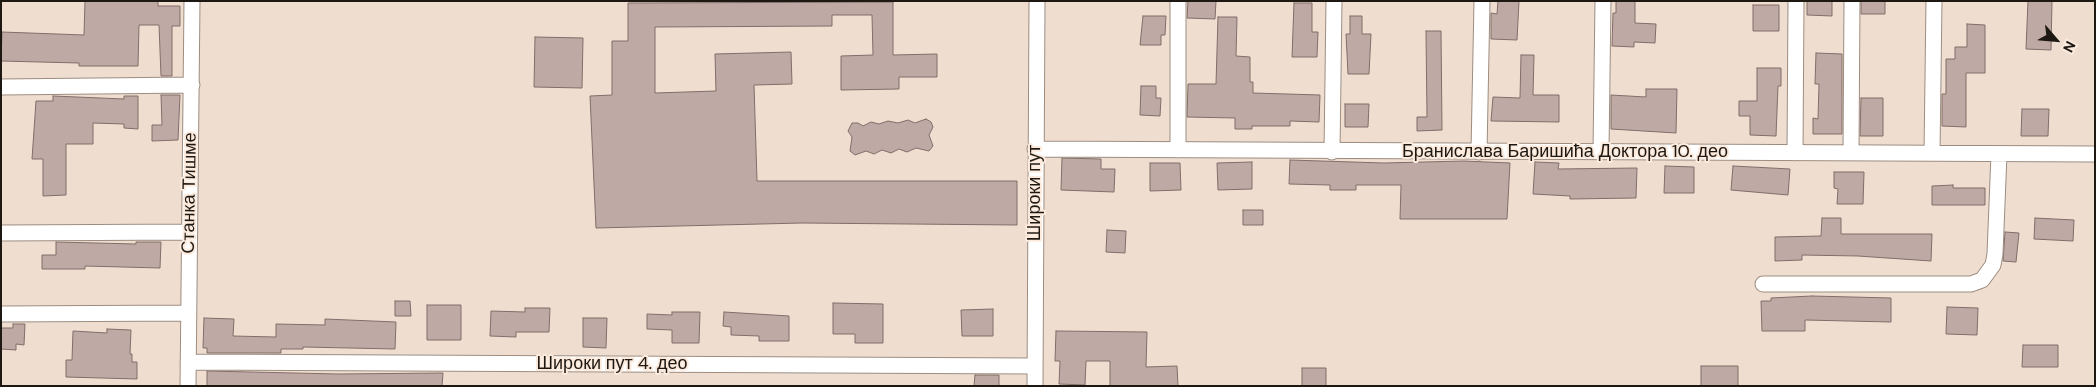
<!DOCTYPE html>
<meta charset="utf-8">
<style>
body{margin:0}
#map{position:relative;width:2096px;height:387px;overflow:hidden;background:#efded0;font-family:"DM Sans",sans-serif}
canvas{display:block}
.frame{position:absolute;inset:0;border:2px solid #1e1813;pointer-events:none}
.north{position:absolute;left:2031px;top:15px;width:50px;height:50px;-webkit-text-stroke:4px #fcebdd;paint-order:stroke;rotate:117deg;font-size:14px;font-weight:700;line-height:20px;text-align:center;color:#1e1813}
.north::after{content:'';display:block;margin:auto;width:18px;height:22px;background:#1e1813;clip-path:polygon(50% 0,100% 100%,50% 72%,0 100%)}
</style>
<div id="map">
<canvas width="2096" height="387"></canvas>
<div class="frame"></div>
<div class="north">N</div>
</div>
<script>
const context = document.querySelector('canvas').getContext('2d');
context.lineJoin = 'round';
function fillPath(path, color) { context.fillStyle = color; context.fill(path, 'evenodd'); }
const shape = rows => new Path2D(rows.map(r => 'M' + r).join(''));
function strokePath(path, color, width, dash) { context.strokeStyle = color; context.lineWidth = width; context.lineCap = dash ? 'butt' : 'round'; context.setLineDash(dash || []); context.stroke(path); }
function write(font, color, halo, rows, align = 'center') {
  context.font = font + ' "DM Sans",sans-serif'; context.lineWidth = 4; context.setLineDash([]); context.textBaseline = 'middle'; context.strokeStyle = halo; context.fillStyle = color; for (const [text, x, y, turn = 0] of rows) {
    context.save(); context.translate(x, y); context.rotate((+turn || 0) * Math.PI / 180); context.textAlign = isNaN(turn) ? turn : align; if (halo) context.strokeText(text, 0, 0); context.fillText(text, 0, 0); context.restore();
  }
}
const building = shape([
 [85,1,158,1,158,6,180,6,180,26,172,26,172,76,161,76,159,25,139,25,138,66,79,66,79,63,1,61,2,32,84,35,85,1],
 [1188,1,1216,1,1215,19,1187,18,1188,1],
 [1498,1,1519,1,1517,40,1491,39,1491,13,1497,14,1498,1],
 [1616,1,1635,1,1635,23,1656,24,1655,43,1634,42,1634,47,1612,46,1613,13,1616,13,1616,1],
 [1807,1,1832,1,1832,16,1807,15,1807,1],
 [1861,1,1885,1,1885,14,1861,14,1861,1],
 [2028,1,2052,1,2051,50,2026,49,2028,1],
 [893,2,893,55,937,54,937,77,899,77,899,89,841,90,841,56,873,55,872,15,832,15,832,26,655,27,655,93,716,91,715,54,791,52,792,84,754,85,757,181,1017,181,1017,225,802,223,596,228,590,96,612,95,612,41,628,41,628,3,893,2],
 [1294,3,1312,3,1312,32,1318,32,1317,57,1292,57,1294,3],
 [1753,5,1779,5,1779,31,1753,31,1753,5],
 [1143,16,1166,16,1165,35,1161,35,1161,45,1140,45,1143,16],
 [1350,16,1362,16,1362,34,1371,34,1369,74,1348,74,1346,34,1350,34,1350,16],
 [1218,17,1237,17,1236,56,1250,57,1250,82,1253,82,1253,93,1320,95,1319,122,1290,121,1290,126,1252,126,1252,129,1235,129,1235,118,1187,117,1188,84,1216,84,1218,17],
 [1967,24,1985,25,1985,73,1966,73,1966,127,1942,126,1942,94,1946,94,1946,59,1955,59,1955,47,1967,47,1967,24],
 [1426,31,1441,31,1442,130,1417,131,1417,117,1427,117,1426,31],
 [535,37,583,38,582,88,534,87,535,37],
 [1816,53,1842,54,1842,134,1813,134,1813,118,1818,119,1819,84,1815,84,1816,53],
 [1521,55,1534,55,1533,95,1559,95,1559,122,1491,121,1493,97,1520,98,1521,55],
 [1757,68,1781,68,1781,86,1778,86,1776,136,1750,135,1750,116,1739,116,1739,101,1757,101,1757,68],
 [1141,86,1156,86,1156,98,1161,98,1160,116,1140,115,1141,86],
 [1646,89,1677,89,1676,133,1611,129,1611,95,1646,97,1646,89],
 [161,95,180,95,178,140,152,141,152,125,162,125,161,95],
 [53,96,124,99,124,96,138,96,138,129,124,128,124,124,93,123,93,144,66,144,66,195,43,196,43,159,32,159,36,101,53,101,53,96],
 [1861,98,1883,98,1883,136,1860,136,1861,98],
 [1345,104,1369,104,1368,127,1345,127,1345,104],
 [2022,109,2049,109,2048,136,2021,136,2022,109],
 [926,119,931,122,933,127,929,135,933,146,929,151,916,148,907,152,899,149,891,153,882,150,874,154,866,151,855,155,850,151,852,137,848,131,852,123,858,123,863,126,871,122,879,124,888,121,898,123,908,120,915,123,926,119],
 [1062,158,1101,159,1101,169,1115,169,1114,192,1061,190,1062,158],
 [1290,160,1384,163,1464,161,1510,163,1507,219,1400,219,1401,185,1356,185,1356,190,1330,190,1330,185,1289,184,1290,160],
 [1252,162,1252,189,1218,190,1217,163,1252,162],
 [1535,162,1559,163,1558,169,1637,168,1636,198,1570,199,1570,196,1533,194,1535,162],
 [1150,163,1180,163,1181,190,1150,191,1150,163],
 [1665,166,1694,167,1694,193,1664,193,1665,166],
 [1733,166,1790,169,1788,195,1731,190,1733,166],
 [1834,172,1864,172,1863,204,1837,204,1838,189,1834,188,1834,172],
 [1953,185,1953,188,1985,188,1985,205,1932,205,1932,186,1953,185],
 [1243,210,1263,210,1263,225,1243,225,1243,210],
 [1822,218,1841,218,1841,234,1932,234,1931,261,1858,256,1802,255,1802,260,1775,261,1775,237,1821,236,1822,218],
 [2035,218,2074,220,2073,241,2034,239,2035,218],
 [1107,230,1126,231,1125,253,1106,252,1107,230],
 [2005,232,2019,233,2016,262,2003,261,2005,232],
 [56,242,136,244,136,242,161,242,160,268,85,266,85,269,42,269,42,255,56,255,56,242],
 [1812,296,1891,298,1891,322,1805,320,1805,331,1762,331,1761,301,1771,301,1771,298,1812,296],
 [395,301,410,301,411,316,395,316,395,301],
 [833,303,883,304,883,343,855,343,855,334,833,334,833,303],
 [427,305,461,305,461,340,427,340,427,305],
 [1947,307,1978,308,1977,335,1946,334,1947,307],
 [525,308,550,308,549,332,516,332,516,337,490,336,491,311,525,312,525,308],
 [993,309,993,336,962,336,961,310,993,309],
 [672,312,700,312,699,343,672,343,672,330,647,329,647,314,672,315,672,312],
 [724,312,789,316,789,341,759,341,759,336,731,335,731,327,723,326,724,312],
 [204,318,234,319,233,336,276,337,276,324,325,325,325,319,396,322,395,349,303,347,303,349,281,349,281,353,207,353,207,348,203,348,204,318],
 [583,318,607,318,606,348,583,347,583,318],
 [13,324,25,324,24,345,16,344,16,350,1,349,1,328,13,328,13,324],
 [107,329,131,330,130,354,132,354,132,362,137,362,137,379,66,377,66,360,72,360,73,331,107,333,107,329],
 [1056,331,1147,332,1146,367,1177,366,1178,386,1110,386,1110,361,1086,361,1085,385,1059,384,1060,361,1055,361,1056,331],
 [2023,345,2058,345,2058,367,2022,367,2023,345],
 [1701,366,1738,366,1738,386,1701,386,1701,366],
 [1302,368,1326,368,1326,386,1302,386,1302,368],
 [207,371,338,374,443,373,442,386,207,386,207,371],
 [975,375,999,375,999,386,974,386,975,375]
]);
fillPath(building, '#bfa9a4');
strokePath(building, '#816d69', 1);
const street = shape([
 [1,87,192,85],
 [1035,149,2095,154],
 [1178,150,1178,1],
 [1601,151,1603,1],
 [1332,152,1334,1],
 [1479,152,1482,1],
 [1795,153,1796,1],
 [1851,153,1852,1],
 [1932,153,1934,1],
 [1,233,189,232],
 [1763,284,1971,284,1982,280,1993,265,1995,254,1999,154],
 [1,314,188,313],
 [188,362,1035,366],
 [188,386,192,1],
 [1035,386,1037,1]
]);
strokePath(street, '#9d8d80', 17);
strokePath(street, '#fff', 15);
write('18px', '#1e1813', '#fcebdd', [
 ["Бранислава Баришића Доктора 10. део",1565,152],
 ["Станка Тишме",190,193,-89],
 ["Широки пут",1035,193,-90],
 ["Широки пут 4. део",612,364]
]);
</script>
